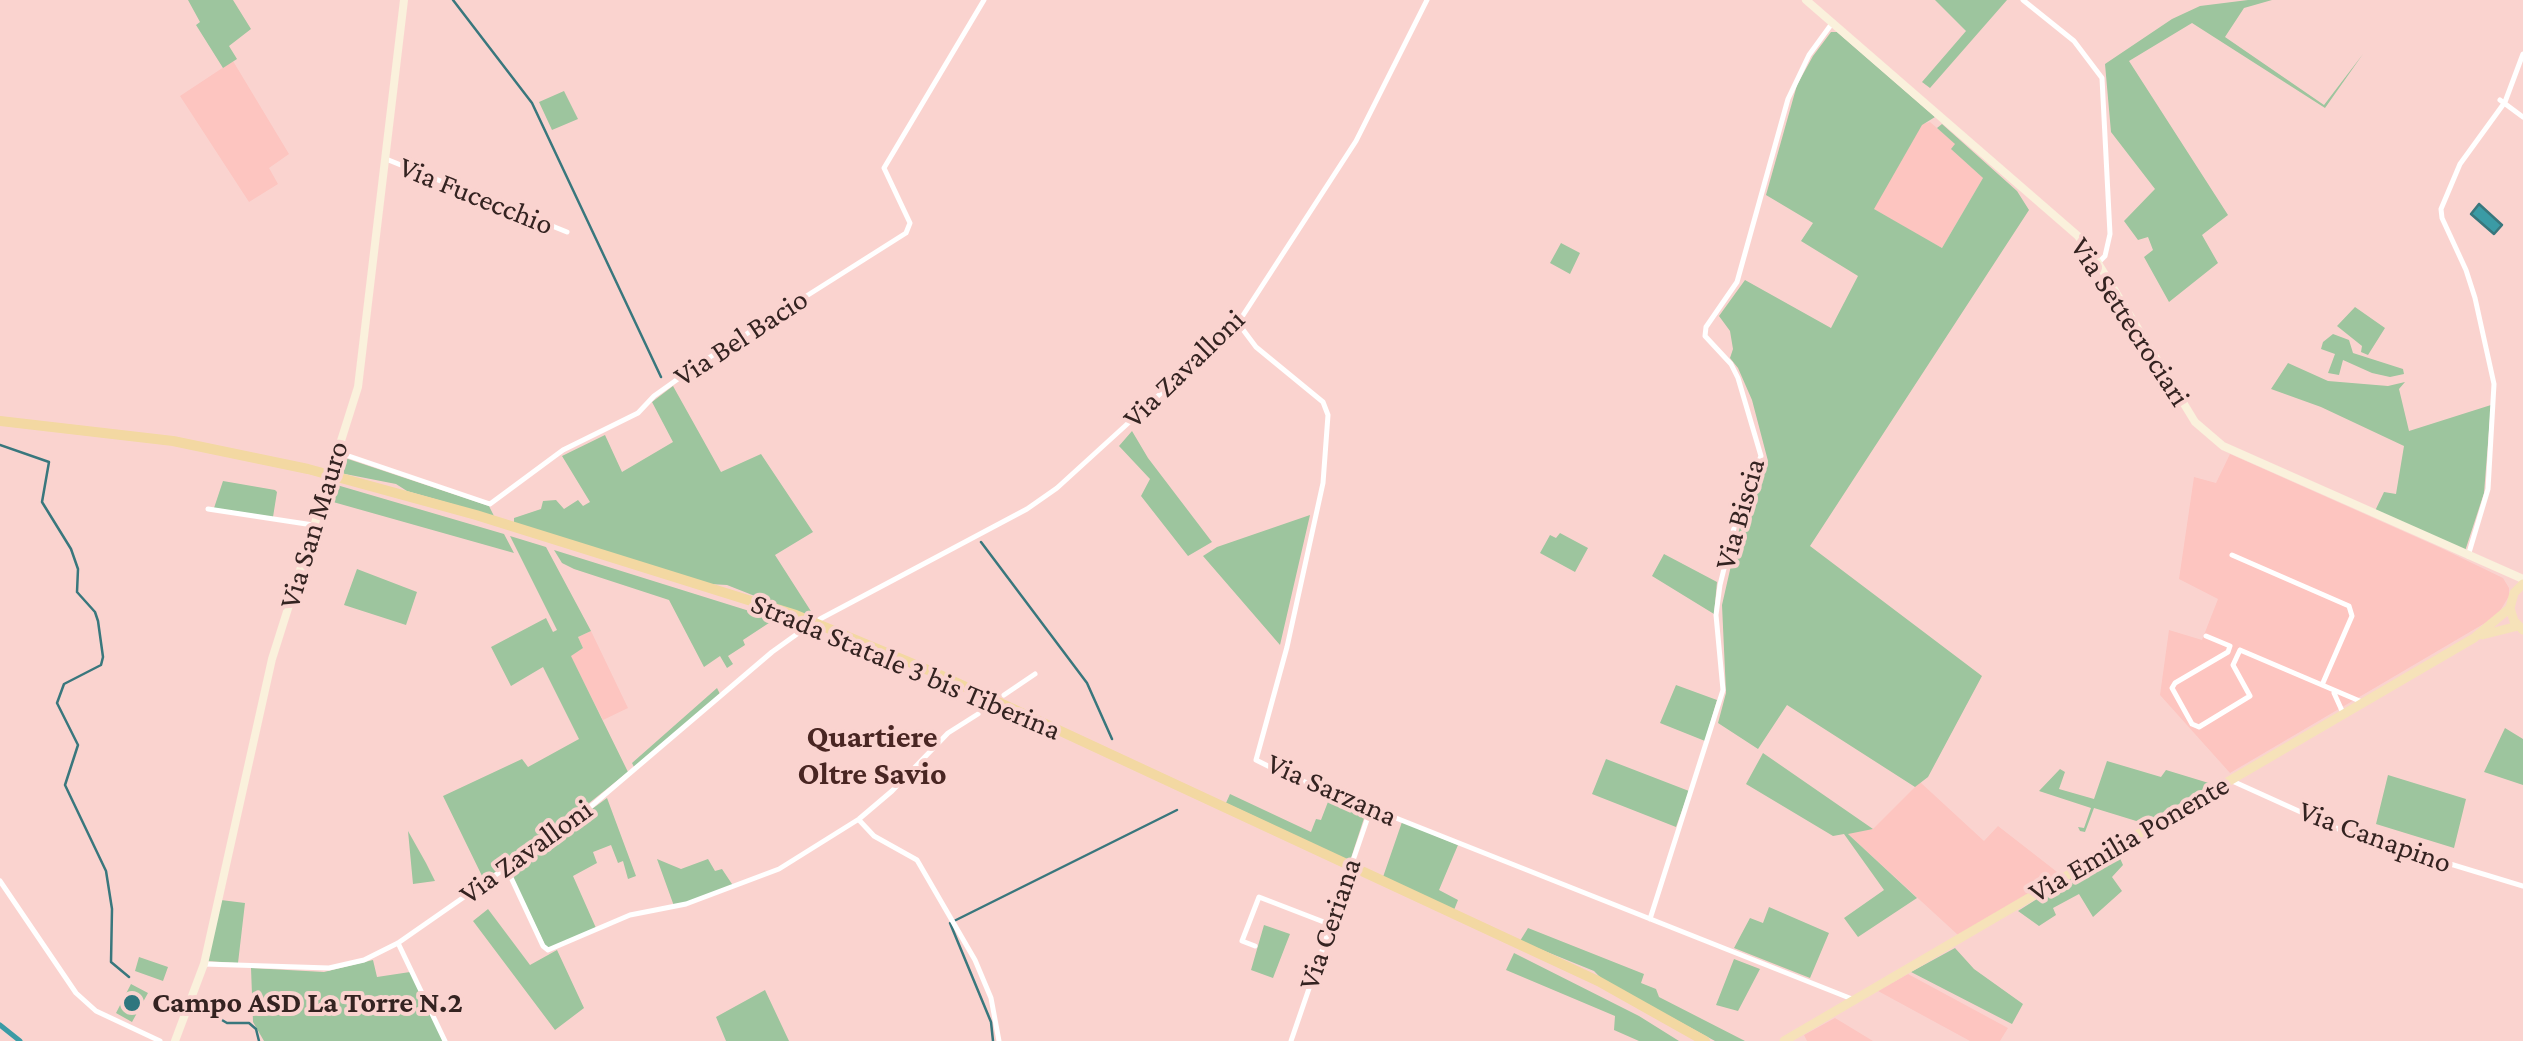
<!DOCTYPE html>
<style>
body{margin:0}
canvas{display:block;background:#fad3cf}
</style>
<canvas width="2523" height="1041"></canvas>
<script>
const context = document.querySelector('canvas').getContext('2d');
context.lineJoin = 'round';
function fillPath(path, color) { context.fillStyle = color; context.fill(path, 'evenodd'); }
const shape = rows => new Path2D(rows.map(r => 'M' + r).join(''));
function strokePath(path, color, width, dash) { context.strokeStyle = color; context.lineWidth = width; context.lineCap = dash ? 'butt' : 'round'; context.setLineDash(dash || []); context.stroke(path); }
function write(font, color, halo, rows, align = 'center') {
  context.font = font + ' "Crimson Pro",serif'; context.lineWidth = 8; context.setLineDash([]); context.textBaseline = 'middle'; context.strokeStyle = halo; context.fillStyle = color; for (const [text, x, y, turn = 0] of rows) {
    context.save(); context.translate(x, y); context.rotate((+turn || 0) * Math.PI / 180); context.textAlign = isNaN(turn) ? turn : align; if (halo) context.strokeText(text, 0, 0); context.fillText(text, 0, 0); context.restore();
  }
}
fillPath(shape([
 [233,61,289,154,269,168,278,184,249,202,180,96],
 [1930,122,1956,144,1952,149,1983,178,1942,248,1873,209,1922,124],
 [2230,454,2443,549,2503,578,2509,588,2509,596,2497,616,2230,773,2160,695,2169,630,2202,640,2218,599,2179,579,2194,477,2216,483],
 [591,631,628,708,603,720,570,655,583,648,578,637],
 [1920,782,1984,841,1998,826,2061,875,1958,935,1847,833,1873,829],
 [1908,974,2008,1028,2000,1041,1970,1041,1878,991],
 [1835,1018,1873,1041,1807,1041,1804,1035]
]), '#fdc5c0');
fillPath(shape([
 [188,0,233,0,251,29,229,46,237,59,223,68,196,25,200,22],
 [1935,0,2007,0,1930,88,1922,82,1966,31],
 [2248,0,2272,0,2244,8,2225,37,2324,105,2363,54,2325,108,2192,23,2129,61,2228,215,2202,235,2218,263,2169,302,2144,257,2153,250,2148,237,2138,240,2124,221,2155,189,2111,132,2105,64,2172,19,2200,6],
 [1831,32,1837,32,1935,117,1922,125,1874,209,1942,248,1983,178,1951,149,1955,144,1937,128,1942,124,2017,191,2029,210,1810,546,1982,676,1928,777,1915,787,1787,705,1758,749,1718,723,1726,693,1722,605,1740,526,1768,461,1752,400,1738,368,1730,358,1733,349,1730,331,1719,316,1745,280,1831,328,1858,276,1801,241,1813,223,1766,195,1797,85,1813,56],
 [564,91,578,119,552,130,539,102],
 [1561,243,1580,253,1570,274,1550,263],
 [2355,307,2385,328,2368,355,2361,352,2362,346,2337,326],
 [2333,334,2349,340,2353,353,2403,369,2404,374,2390,377,2372,373,2343,360,2339,375,2328,373,2335,354,2321,349,2323,342],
 [2288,363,2328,381,2388,386,2405,382,2399,389,2409,431,2491,405,2484,493,2465,551,2375,511,2384,492,2396,494,2404,446,2321,407,2271,389],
 [673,386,721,472,761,454,813,532,775,555,814,616,813,619,727,585,710,584,514,523,514,518,541,509,543,501,556,500,564,509,578,500,583,506,590,502,562,456,605,435,622,472,673,442,652,402],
 [1132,431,1148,458,1212,542,1188,556,1141,496,1150,479,1119,446],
 [348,459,489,506,494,516,407,491,396,484,335,472,339,463],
 [223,481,275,490,277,492,273,517,214,508],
 [330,483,504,534,514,553,326,500],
 [1310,515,1280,645,1203,556,1217,547],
 [1560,533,1588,548,1575,572,1540,553,1550,535,1556,538],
 [510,536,546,547,591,631,578,637,583,648,571,656,628,772,559,827,484,880,443,796,522,759,528,767,579,739,543,667,511,686,491,647,546,618,553,632,557,630],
 [554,550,775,619,743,640,745,645,728,656,733,664,727,668,720,656,704,667,669,600,574,569,562,563],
 [1664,554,1717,582,1714,614,1652,576],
 [357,569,417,592,406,625,344,605],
 [1676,685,1717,700,1705,741,1660,723],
 [717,688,720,694,634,767,632,763],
 [2505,728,2523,739,2523,785,2484,772],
 [1763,753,1873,829,1848,834,1917,898,1858,937,1844,918,1884,890,1844,834,1833,836,1746,784],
 [1606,759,1689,791,1676,827,1592,794],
 [2107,761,2161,777,2166,770,2212,784,2146,824,2094,808,2085,832,2080,831,2078,827,2084,828,2091,808,2039,791,2060,769,2065,772,2059,789,2094,799],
 [2388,775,2466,799,2454,848,2376,824],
 [1230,794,1311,832,1316,819,1321,820,1331,794,1367,809,1350,861,1226,803],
 [607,798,636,876,628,879,623,861,618,863,611,845,593,852,597,863,573,876,596,928,547,949,509,870],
 [1402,822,1458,845,1439,890,1458,900,1454,910,1383,877],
 [408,831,426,863,435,881,413,884],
 [2116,849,2123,865,2112,877,2122,891,2093,917,2079,894,2053,908,2056,915,2039,926,2018,911],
 [657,859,681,869,708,859,715,871,722,869,734,887,674,906],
 [221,900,245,903,238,963,206,961],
 [1769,907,1829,933,1810,978,1734,948,1750,918,1763,923],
 [488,909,530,965,557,950,584,1008,555,1030,473,921],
 [1264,925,1290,934,1273,978,1251,970],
 [1528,928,1644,974,1641,983,1656,989,1659,997,1745,1041,1715,1041,1603,980,1594,971,1520,941],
 [1955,948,1974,969,2023,1004,2012,1024,1911,972],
 [1514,953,1639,1016,1679,1041,1639,1041,1614,1030,1615,1016,1506,970],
 [139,957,168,967,163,981,135,971],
 [1734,959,1760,969,1738,1011,1716,1005],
 [373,960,377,977,410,972,443,1041,264,1041,253,1022,251,968,324,972],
 [131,984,148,993,132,1022,116,1013],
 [765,990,789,1041,726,1041,716,1017]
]), '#9dc59e');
const water = shape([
 [2479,204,2502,225,2494,234,2471,214,2479,204]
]);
fillPath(water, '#3b9ba5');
strokePath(water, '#39777d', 2.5);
strokePath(shape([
 [453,0,532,103,661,377],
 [0,445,49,462,42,502,71,549,78,569,77,592,95,612,98,621,103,657,101,665,64,684,57,703,78,745,65,785,106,871,112,909,111,962,129,977],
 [981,542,1087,683,1112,739],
 [193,1003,227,1023,249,1023,256,1029,259,1041],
 [993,1041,991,1022,950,923,1177,810]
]), '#39777d', 2.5);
strokePath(shape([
 [0,1025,20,1041]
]), '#3b9ba5', 5);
strokePath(shape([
 [2023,0,2074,41,2102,78,2110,234,2105,256,2098,263],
 [2500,100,2523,117],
 [386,159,567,232],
 [1238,323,1256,347,1323,402,1328,415,1323,483,1287,647,1256,760,1280,772,1852,999],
 [337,452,490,504,563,450,638,413,654,396,699,364,906,233,910,223,884,168,984,0],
 [208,509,313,525],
 [2232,555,2349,606,2352,616,2322,685],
 [2468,556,2488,489,2494,384,2475,298,2466,270,2442,218,2441,209,2460,164,2505,102,2523,54],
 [820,619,1027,509,1057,488,1238,323,1356,141,1427,0],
 [2206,636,2230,646],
 [2230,646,2228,652,2175,683,2172,688,2192,724,2199,727,2250,696,2233,665,2240,650],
 [2240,650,2362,702],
 [2334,693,2343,713],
 [1004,695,1035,674],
 [2230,780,2345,832,2523,886],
 [859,820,874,836,917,860,975,960,991,998,999,1041],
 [507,869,543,946,548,950,630,915,686,904,779,869,859,819,892,791,948,733,978,714],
 [0,881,76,993,96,1011,160,1041],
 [1650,919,1723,690,1716,615,1720,585,1735,524,1761,456,1738,378,1731,364,1705,336,1706,327,1737,282,1788,99,1809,55,1833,22],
 [398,943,445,1041],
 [1255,946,1242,941,1259,897,1329,924],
 [204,964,329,968,364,960,398,943,576,819,772,652,804,629],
 [1291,1041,1371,808]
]), '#fff', 5);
strokePath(shape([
 [1806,0,2078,236,2098,263,2195,422,2223,446,2523,579],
 [175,1041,204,964,272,659,358,387,404,0]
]), '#faf1dc', 8);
strokePath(shape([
 [2523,584,2514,593,2510,608,2514,621,2523,630],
 [2482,635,2518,626],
 [1784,1041,2474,638,2510,608]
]), '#f6e2b9', 9);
strokePath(shape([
 [0,421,173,441,308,469,476,515,796,615,940,675,1338,860,1598,981,1705,1041]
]), '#f3d8a2', 10);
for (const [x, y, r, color] of [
 [132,1003,10,"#2e767e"]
]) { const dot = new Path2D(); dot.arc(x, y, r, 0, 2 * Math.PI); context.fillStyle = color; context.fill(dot); strokePath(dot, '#fad3cf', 4); }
write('30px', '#342321', '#fad3cf', [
 ["Via Fucecchio",476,196,22],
 ["Via Settecrociari",2130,322,57],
 ["Via Bel Bacio",741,338,-33],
 ["Via Zavalloni",1184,369,-44],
 ["Via Biscia",1740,514,-74],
 ["Via San Mauro",314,525,-73],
 ["Strada Statale 3 bis Tiberina",906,667,23],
 ["Via Sarzana",1332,790,24],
 ["Via Canapino",2375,837,20],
 ["Via Emilia Ponente",2129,839,-30],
 ["Via Zavalloni",526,852,-36],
 ["Via Ceriana",1330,924,-71]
]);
write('bold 30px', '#342321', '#fad3cf', [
 ["Campo ASD La Torre N.2",152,1003]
], 'left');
write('bold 32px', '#492623', '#fad3cf', [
 ["Quartiere",872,737],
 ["Oltre Savio",872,774]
]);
</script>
